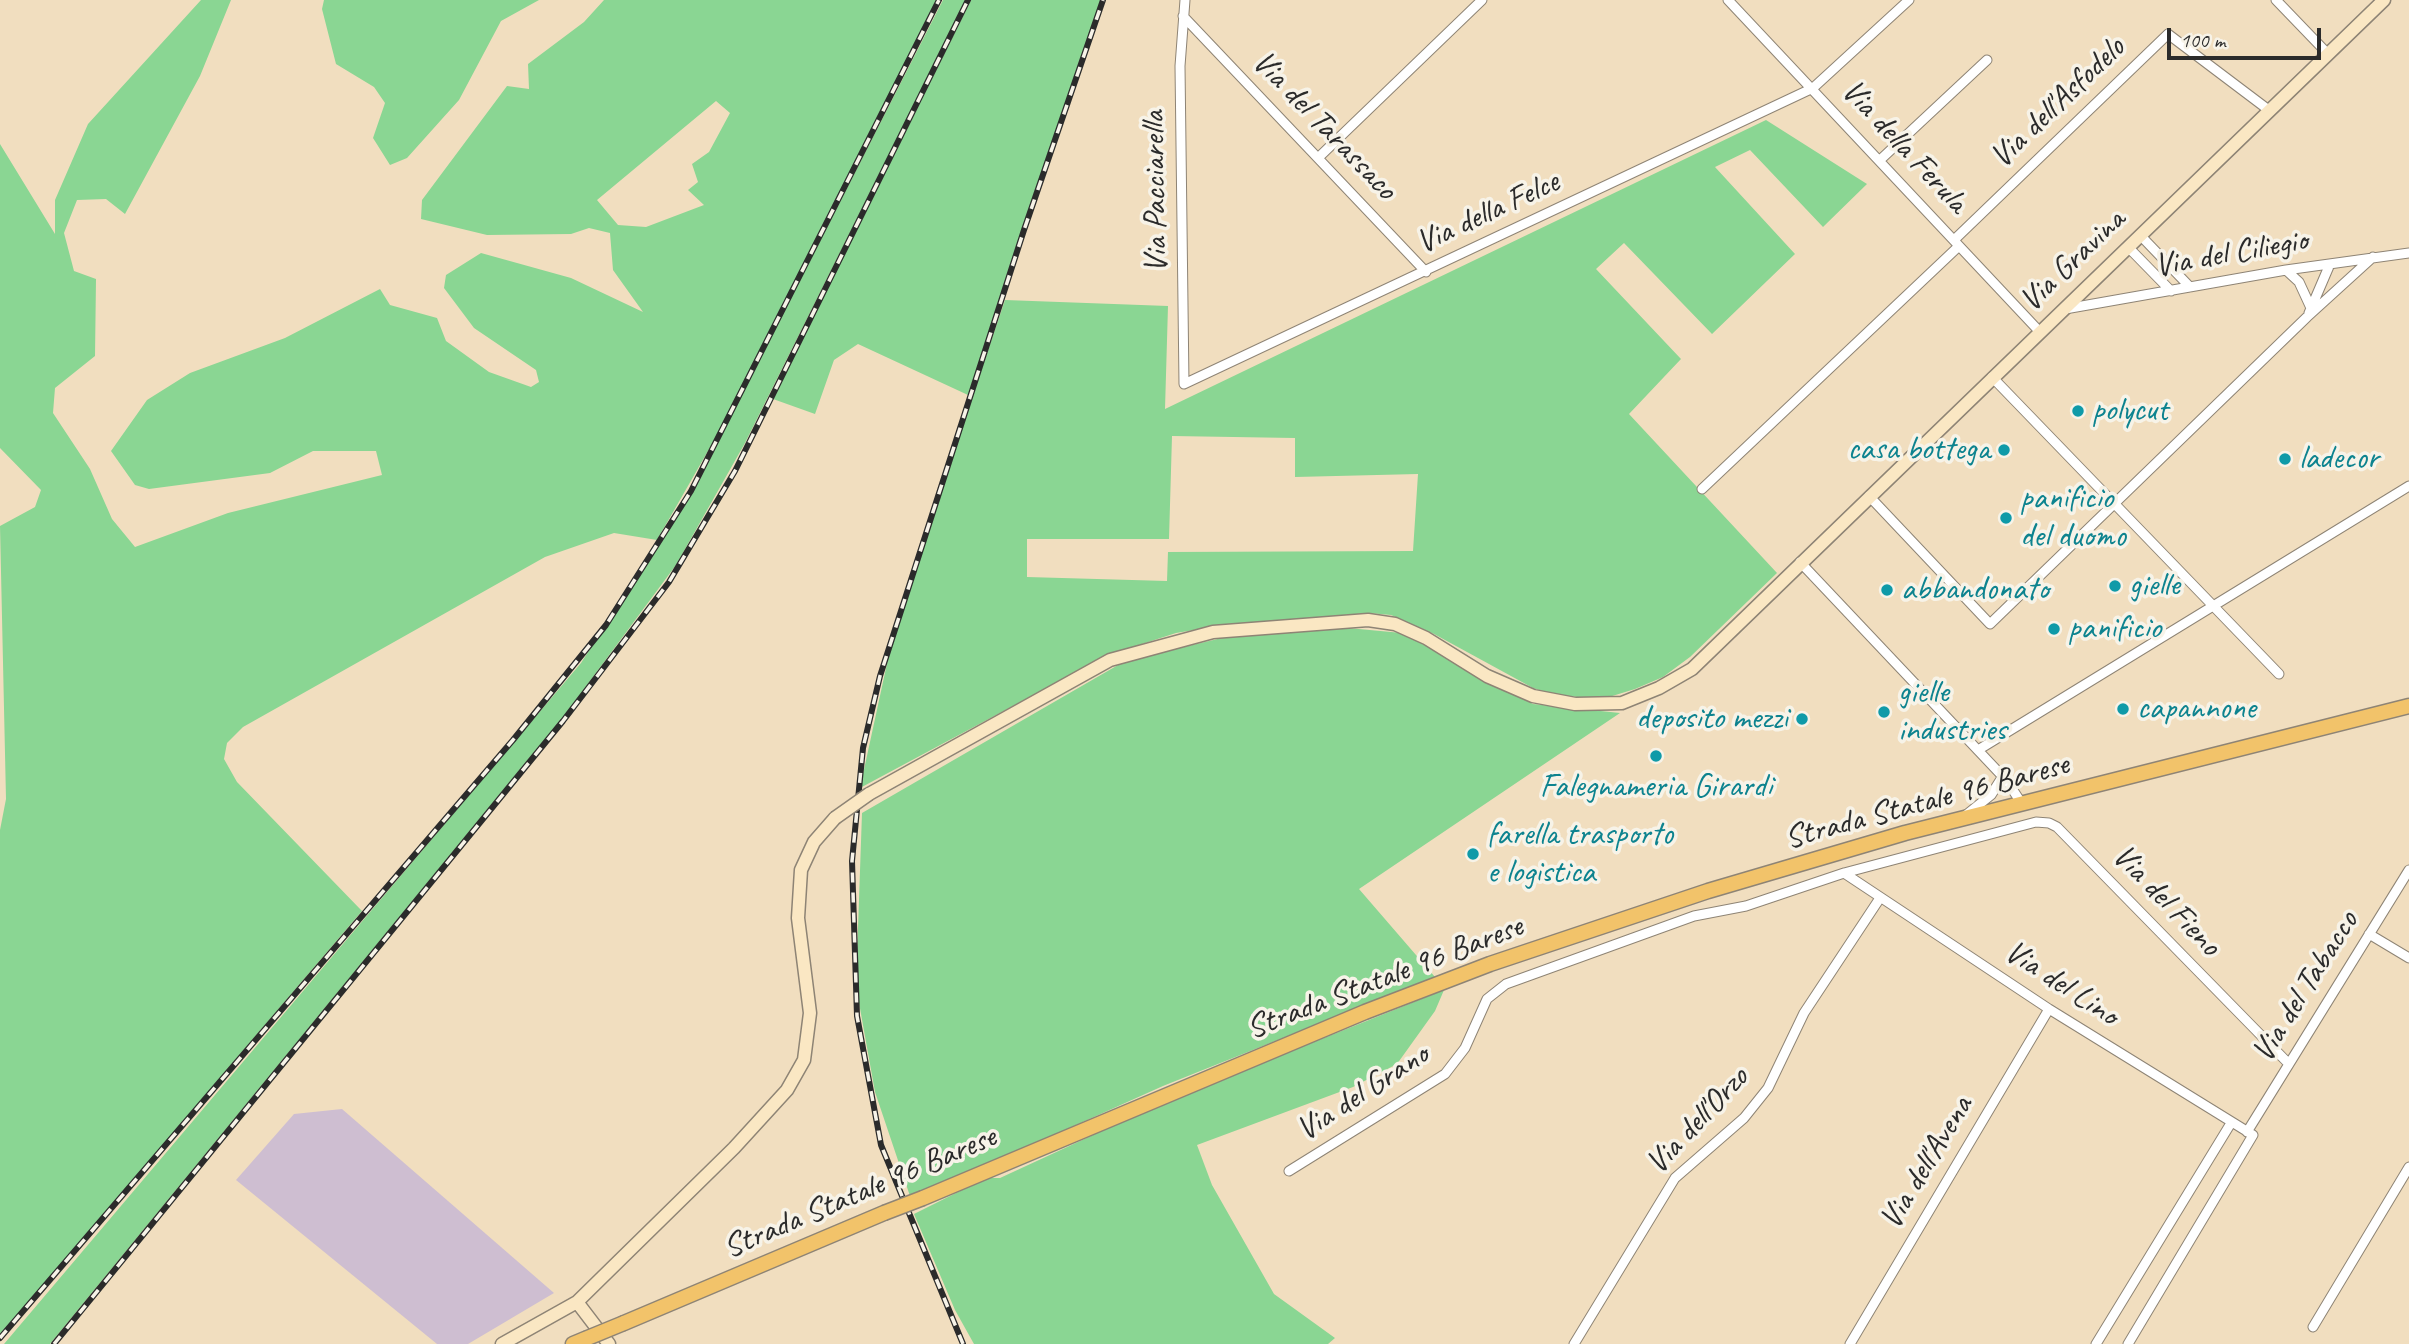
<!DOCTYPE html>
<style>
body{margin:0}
#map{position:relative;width:2409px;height:1344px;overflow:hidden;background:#f1debf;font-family:Caveat,sans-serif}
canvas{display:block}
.scale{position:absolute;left:2167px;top:28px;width:154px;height:32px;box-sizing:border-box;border:4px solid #2b2b2b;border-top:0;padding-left:9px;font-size:21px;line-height:24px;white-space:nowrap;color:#2b2b2b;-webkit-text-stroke:5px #f7f3e8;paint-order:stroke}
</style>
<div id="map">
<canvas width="2409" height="1344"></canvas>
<div class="scale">100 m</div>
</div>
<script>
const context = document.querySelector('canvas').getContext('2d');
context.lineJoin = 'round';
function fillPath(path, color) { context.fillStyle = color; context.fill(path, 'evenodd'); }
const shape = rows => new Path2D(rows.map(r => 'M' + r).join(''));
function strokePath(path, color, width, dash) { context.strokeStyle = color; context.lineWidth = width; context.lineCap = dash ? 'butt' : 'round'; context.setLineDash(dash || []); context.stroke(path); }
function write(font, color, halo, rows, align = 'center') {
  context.font = font + ' Caveat,sans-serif'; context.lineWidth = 7; context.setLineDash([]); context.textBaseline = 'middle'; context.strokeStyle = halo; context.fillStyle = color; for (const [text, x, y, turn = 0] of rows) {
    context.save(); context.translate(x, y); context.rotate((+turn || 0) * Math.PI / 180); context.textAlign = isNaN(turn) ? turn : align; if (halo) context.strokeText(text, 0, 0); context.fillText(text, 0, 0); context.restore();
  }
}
fillPath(shape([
 [342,1109,554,1293,468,1344,437,1344,236,1180,294,1114]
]), '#cebed1');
fillPath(shape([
 [201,0,231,0,200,76,125,214,106,199,77,200,64,233,74,271,96,279,95,356,55,388,53,413,90,469,112,519,135,547,228,513,382,475,376,451,313,451,270,473,149,489,135,485,111,451,147,400,190,373,285,338,380,289,390,305,437,318,446,341,489,372,531,387,539,382,536,370,474,328,444,288,446,275,481,253,571,278,643,312,613,270,610,233,589,228,571,234,487,235,421,219,422,200,507,86,529,89,528,64,584,22,604,0,938,0,716,437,657,540,614,533,545,557,243,727,227,743,224,759,237,782,362,911,0,1336,0,830,6,799,0,526,35,507,41,490,0,448,0,144,55,234,55,200,88,124],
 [716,101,730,113,709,152,692,164,698,182,688,190,704,205,646,227,618,225,597,200],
 [324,0,539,0,501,21,459,100,407,158,390,165,373,138,385,103,374,87,336,64,322,9],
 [943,0,966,0,745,443,676,565,567,712,50,1344,4,1344,581,663,698,480],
 [971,0,1102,0,968,395,858,344,834,360,815,414,773,399],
 [1766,120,1867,184,1823,227,1750,150,1715,167,1795,254,1712,334,1624,243,1596,269,1681,359,1629,414,1777,573,1690,657,1663,677,1635,689,1609,697,1586,698,1551,694,1533,688,1434,634,1391,615,1369,613,1224,625,1176,633,1108,655,860,788,896,622,1005,300,1168,306,1165,409],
 [1172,436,1295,438,1295,477,1418,474,1413,551,1168,552,1167,581,1027,577,1027,539,1169,539],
 [1348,628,1402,633,1533,704,1620,713,1359,889,1435,977,1163,1086,911,1199,875,1092,856,986,862,813,1125,661,1226,637],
 [1444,990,1435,1011,1397,1064,1353,1087,1197,1145,1212,1185,1274,1294,1335,1338,1328,1344,974,1344,955,1310,914,1214,986,1178,1000,1178,1169,1100]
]), '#8ad693');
const street = shape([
 [1185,0,1180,66,1184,384,1813,88,1909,0],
 [1728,0,2039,331],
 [2276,0,2328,54],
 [1183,16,1426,272],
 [1319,157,1482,0],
 [1880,160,1987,60],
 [2140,235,2190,287],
 [1954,240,2168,34,2270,111],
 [2128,247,2171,291],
 [2286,270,2299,282,2311,308],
 [2065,309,2286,270,2409,253],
 [2309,313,2330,264],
 [1992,377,2279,674],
 [1702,489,1959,246],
 [1869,496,1990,624,2307,317,2373,257],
 [1800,562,2007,781,2022,804],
 [1978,750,2409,486],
 [1966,815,1991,795,2003,776],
 [1844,873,2049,1009,2253,1135,2128,1344],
 [2369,934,2409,958],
 [2247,1132,2409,870],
 [1289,1171,1445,1074,1465,1048,1487,999,1506,984,1694,916,1746,906,1844,873,2036,822,2049,823,2057,827,2289,1064],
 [2313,1327,2409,1167],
 [1574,1344,1675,1178,1744,1118,1768,1088,1804,1013,1880,898],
 [1850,1344,2049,1009],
 [2096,1344,2231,1123]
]);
const secondary = shape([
 [869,794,1110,660,1213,632,1368,620,1395,624,1426,638,1487,676,1533,696,1575,704,1622,703,1659,688,1692,669,2384,0],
 [577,1302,609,1344],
 [502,1344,577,1302,734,1148,787,1090,804,1060,810,1013,798,918,801,870,814,842,835,818]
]);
const primary = shape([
 [923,1198,1365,1012,1490,964,1708,891,1905,833,2409,706],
 [624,1323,884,1213],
 [573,1344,585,1339]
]);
strokePath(street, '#8e8475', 11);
strokePath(secondary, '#8e8475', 15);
strokePath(primary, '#8e8475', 17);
strokePath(street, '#fff', 9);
strokePath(secondary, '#fae7c3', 12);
strokePath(primary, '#f2c36a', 14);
const rail = shape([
 [0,1338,513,740,606,625,691,491,939,0],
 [54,1344,563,721,669,582,735,471,968,0],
 [963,1344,881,1145,857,1016,852,861,863,748,880,676,1024,230,1103,0]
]);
strokePath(rail, '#2b2b2b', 6);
strokePath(rail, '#f7f3e8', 3.5, [10]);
const secondaryBridge = shape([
 [835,818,869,794]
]);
const primaryBridge = shape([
 [884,1213,923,1198],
 [585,1339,624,1323]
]);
strokePath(secondaryBridge, '#8e8475', 15, []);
strokePath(primaryBridge, '#8e8475', 17, []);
strokePath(secondaryBridge, '#fae7c3', 12);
strokePath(primaryBridge, '#f2c36a', 14);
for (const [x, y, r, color] of [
 [2078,411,7,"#0f9aa8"],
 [2004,450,7,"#0f9aa8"],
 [2285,459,7,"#0f9aa8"],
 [2006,518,7,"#0f9aa8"],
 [2115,586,7,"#0f9aa8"],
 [1887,590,7,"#0f9aa8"],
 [2054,629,7,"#0f9aa8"],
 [2123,709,7,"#0f9aa8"],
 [1884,712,7,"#0f9aa8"],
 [1802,719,7,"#0f9aa8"],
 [1656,756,7,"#0f9aa8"],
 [1473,854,7,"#0f9aa8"]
]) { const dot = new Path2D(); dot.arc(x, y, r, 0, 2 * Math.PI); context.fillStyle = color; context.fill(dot); strokePath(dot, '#f7f3e8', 2.5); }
write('33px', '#2b2b2b', '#f7f3e8', [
 ["Via dell'Asfodelo",2058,103,-44],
 ["Via del Tarassaco",1324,126,46],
 ["Via della Ferula",1904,147,47],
 ["Via Pacciarella",1156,192,-91],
 ["Via della Felce",1488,213,-25],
 ["Via del Ciliegio",2231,254,-10],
 ["Via Gravina",2073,261,-44],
 ["Strada Statale 96 Barese",1927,802,-15],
 ["Via del Fieno",2166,901,46],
 ["Strada Statale 96 Barese",1385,978,-21],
 ["Via del Lino",2061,984,33],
 ["Via del Tabacco",2306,987,-58],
 ["Via del Grano",1363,1093,-33],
 ["Via dell'Orzo",1698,1121,-47],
 ["Via dell'Avena",1927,1163,-59],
 ["Strada Statale 96 Barese",860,1193,-23]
]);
write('33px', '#0d838f', '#f7f3e8', [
 ["polycut",2092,411],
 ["casa bottega",1990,450,"right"],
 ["ladecor",2299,459],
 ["panificio",2020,499],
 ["del duomo",2020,537],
 ["gielle",2129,586],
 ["abbandonato",1901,590],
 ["panificio",2068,629],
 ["gielle",1898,693],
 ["industries",1898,731],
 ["capannone",2137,709],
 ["deposito mezzi",1788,719,"right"],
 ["Falegnameria Girardi",1656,787,"center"],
 ["farella trasporto",1487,835],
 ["e logistica",1487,873]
], 'left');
</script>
